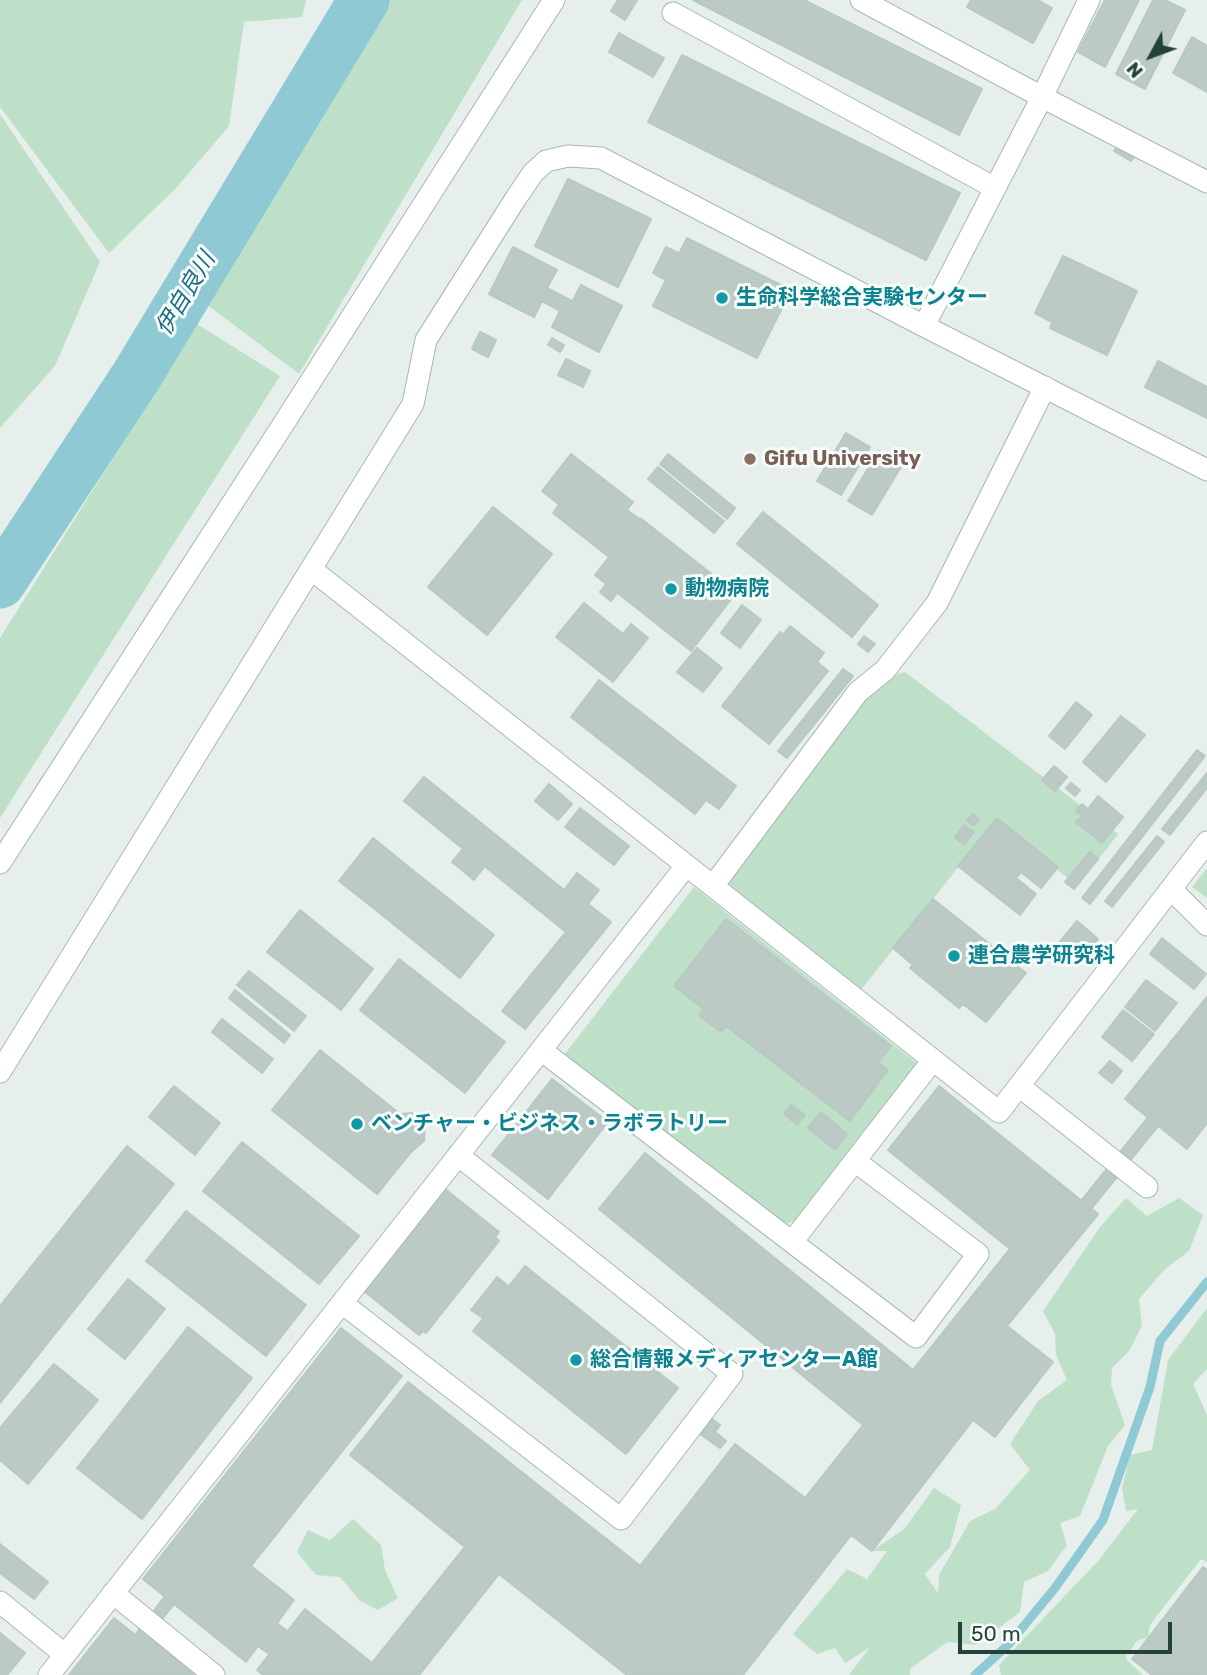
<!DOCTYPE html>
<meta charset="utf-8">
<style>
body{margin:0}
#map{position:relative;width:1207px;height:1675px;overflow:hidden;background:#e6efeb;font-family:Rubik,sans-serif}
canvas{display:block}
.north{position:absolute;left:1116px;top:21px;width:70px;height:70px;-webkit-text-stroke:5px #f7fbf9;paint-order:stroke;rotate:229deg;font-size:19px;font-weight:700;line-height:28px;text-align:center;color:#24423a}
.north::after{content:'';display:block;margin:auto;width:24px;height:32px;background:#24423a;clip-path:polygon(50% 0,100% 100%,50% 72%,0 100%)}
.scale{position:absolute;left:958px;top:1622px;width:214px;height:32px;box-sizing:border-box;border:4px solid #24423a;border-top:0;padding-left:9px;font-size:21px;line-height:24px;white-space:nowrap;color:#24423a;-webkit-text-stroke:5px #f7fbf9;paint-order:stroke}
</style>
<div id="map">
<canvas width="1207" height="1675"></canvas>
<div class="north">N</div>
<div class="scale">50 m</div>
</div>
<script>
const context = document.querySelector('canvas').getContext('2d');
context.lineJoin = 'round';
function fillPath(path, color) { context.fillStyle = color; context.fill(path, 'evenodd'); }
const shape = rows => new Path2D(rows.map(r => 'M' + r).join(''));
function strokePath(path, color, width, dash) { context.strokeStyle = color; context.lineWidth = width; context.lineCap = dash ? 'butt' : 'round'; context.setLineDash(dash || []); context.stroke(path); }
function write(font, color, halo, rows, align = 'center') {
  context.font = font + ' Rubik,"Noto Sans JP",sans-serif'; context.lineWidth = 6; context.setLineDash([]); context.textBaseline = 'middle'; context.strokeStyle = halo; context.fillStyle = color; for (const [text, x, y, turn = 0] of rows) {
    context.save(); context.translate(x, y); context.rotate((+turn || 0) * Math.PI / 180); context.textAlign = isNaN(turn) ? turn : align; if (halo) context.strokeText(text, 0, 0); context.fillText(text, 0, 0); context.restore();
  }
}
fillPath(shape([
 [0,0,306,0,302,17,244,22,229,126,177,187,109,253,0,107],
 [385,0,522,0,299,374,202,301],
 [0,114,100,262,55,366,0,428],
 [197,324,280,376,0,818,0,638],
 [905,672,1118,834,1078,886,995,821,860,991,725,883,881,679],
 [1207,868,1207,898,1192,887],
 [694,887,918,1064,795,1221,784,1224,564,1055],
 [1126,1198,1147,1216,1179,1198,1203,1215,1189,1251,1165,1269,1139,1299,1142,1326,1129,1351,1112,1368,1111,1385,1125,1425,1108,1446,1080,1516,1060,1523,1067,1545,1048,1571,1024,1582,1020,1612,976,1645,947,1642,910,1669,910,1675,849,1675,870,1647,845,1663,835,1648,817,1654,793,1634,847,1569,867,1579,887,1551,872,1551,904,1529,934,1488,961,1505,950,1547,925,1574,938,1593,939,1575,970,1521,995,1509,1030,1470,1010,1444,1038,1401,1067,1380,1056,1355,1055,1334,1043,1311,1100,1227],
 [1207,1308,1207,1369,1193,1384,1207,1415,1207,1562,1201,1559,1150,1625,1148,1637,1137,1641,1126,1656,1127,1660,1143,1675,1001,1675,999,1665,1099,1560,1138,1509,1126,1511,1122,1488,1130,1455,1152,1450,1168,1360],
 [353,1519,381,1545,385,1570,398,1598,378,1610,360,1601,340,1577,316,1575,297,1552,308,1530,330,1540]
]), '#bfe0c8');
strokePath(shape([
 [975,1675,1009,1644,1055,1588,1103,1520,1150,1387,1160,1341,1207,1282]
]), '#8ec9d4', 9);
strokePath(shape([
 [0,583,137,375,364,0]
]), '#8ec9d4', 51);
const building = shape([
 [618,0,637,0,625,20,611,11,618,0],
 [693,0,804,0,982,89,959,135,693,0],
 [971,0,1038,0,1052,8,1033,43,967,7,971,0],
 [1105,0,1139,0,1105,67,1078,52,1105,0],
 [1153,0,1165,0,1185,10,1145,89,1116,74,1153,0],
 [619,33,664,58,653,77,609,52,619,33],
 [1192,37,1207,46,1207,92,1173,73,1192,37],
 [682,55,960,193,926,260,648,122,682,55],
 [1121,141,1138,151,1131,161,1114,151,1121,141],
 [568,179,651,219,618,287,535,246,568,179],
 [687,238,791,290,757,358,653,306,687,238],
 [513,247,557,270,547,288,572,301,568,310,562,307,560,311,542,301,534,317,489,294,513,247],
 [666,247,680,254,666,280,653,273,666,247],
 [1063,256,1137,291,1107,355,1050,328,1052,322,1035,313,1063,256],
 [581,285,622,306,599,352,552,327,562,307,568,310,581,285],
 [480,332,496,340,488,357,472,349,480,332],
 [552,338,564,345,560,352,548,345,552,338],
 [566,359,590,371,583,387,558,375,566,359],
 [1158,361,1207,387,1207,418,1145,387,1158,361],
 [846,433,870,447,841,495,817,481,846,433],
 [879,451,902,465,872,515,848,501,879,451],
 [571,454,633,502,604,540,542,491,571,454],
 [668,454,735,508,727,519,660,464,668,454],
 [658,467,724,521,714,533,648,479,658,467],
 [559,505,604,540,627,510,639,519,609,557,553,513,559,505],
 [493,507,552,554,487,635,428,587,493,507],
 [763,512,878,605,852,637,737,544,763,512],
 [640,518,736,593,691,651,595,575,640,518],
 [606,584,617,593,611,601,600,592,606,584],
 [584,603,623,634,631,624,648,638,613,682,556,637,584,603],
 [742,605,761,620,740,648,721,633,742,605],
 [790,626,824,653,817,662,783,635,790,626],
 [780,632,828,671,769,744,722,706,780,632],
 [864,636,875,644,868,652,858,644,864,636],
 [697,648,722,668,703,692,677,672,697,648],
 [843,669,853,676,787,758,778,751,843,669],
 [599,680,736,786,719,809,706,800,695,814,571,717,599,680],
 [1076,702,1092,715,1065,749,1049,736,1076,702],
 [1121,716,1145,735,1106,782,1083,762,1121,716],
 [1197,750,1205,756,1090,904,1082,898,1197,750],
 [1054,766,1067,777,1055,791,1042,780,1054,766],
 [1207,773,1207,788,1170,835,1162,829,1207,773],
 [424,777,564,890,577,873,599,890,588,904,611,922,525,1029,502,1011,566,932,404,801,424,777],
 [1071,783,1080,790,1075,796,1066,788,1071,783],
 [549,784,572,804,558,820,535,801,549,784],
 [1098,796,1123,817,1102,843,1076,822,1082,816,1076,811,1082,804,1088,809,1098,796],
 [580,808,629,846,614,865,565,827,580,808],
 [973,814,979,819,974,826,967,821,973,814],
 [997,818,1058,867,1041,888,1021,872,1016,878,1036,894,1020,915,958,866,997,818],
 [964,825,974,832,964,845,955,837,964,825],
 [1157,836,1164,842,1112,907,1105,901,1157,836],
 [373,838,410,868,376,910,339,881,373,838],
 [463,849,485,866,474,880,452,862,463,849],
 [1090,852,1098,859,1074,889,1065,882,1090,852],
 [410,868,494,935,460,978,376,910,410,868],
 [933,899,1026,973,986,1022,963,1004,959,1008,910,968,913,965,893,948,933,899],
 [300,910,373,969,341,1010,267,952,300,910],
 [726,919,891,1046,878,1063,888,1070,850,1121,726,1026,721,1032,699,1015,704,1009,674,986,726,919],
 [1077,921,1098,939,1080,962,1058,944,1077,921],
 [1162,938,1206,974,1194,989,1150,954,1162,938],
 [399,959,505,1042,465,1093,360,1010,399,959],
 [249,971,306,1016,294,1031,237,985,249,971],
 [1146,980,1177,1003,1155,1031,1125,1007,1146,980],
 [235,990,290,1035,284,1043,229,998,235,990],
 [1207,997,1207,1123,1187,1149,1125,1099,1207,997],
 [1123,1010,1154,1034,1132,1061,1102,1037,1123,1010],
 [222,1019,273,1059,262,1073,212,1032,222,1019],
 [320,1050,400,1114,412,1113,419,1118,425,1127,424,1141,411,1152,377,1194,272,1110,320,1050],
 [1110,1061,1122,1071,1112,1083,1099,1073,1110,1061],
 [552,1079,608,1122,548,1199,492,1155,552,1079],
 [174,1086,220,1123,195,1155,149,1117,174,1086],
 [939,1086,1098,1214,901,1456,599,1209,645,1153,913,1370,1010,1249,888,1150,939,1086],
 [791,1105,805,1115,797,1125,784,1114,791,1105],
 [821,1112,847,1134,835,1150,808,1128,821,1112],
 [1148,1117,1158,1126,1091,1209,1081,1201,1148,1117],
 [242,1142,359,1236,319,1284,203,1191,242,1142],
 [127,1146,174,1184,0,1403,0,1306,127,1146],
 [445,1189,499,1232,495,1237,499,1241,426,1333,423,1331,419,1335,364,1291,445,1189],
 [186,1211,306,1305,266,1356,146,1261,186,1211],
 [525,1266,678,1388,626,1454,473,1331,525,1266],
 [497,1277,508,1286,483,1318,471,1310,497,1277],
 [128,1279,165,1309,125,1359,88,1329,128,1279],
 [1007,1326,1053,1362,995,1437,973,1420,872,1551,851,1535,743,1675,727,1675,696,1648,715,1625,640,1566,735,1444,805,1498,863,1425,901,1456,1007,1326],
 [188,1327,252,1378,142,1519,77,1468,188,1327],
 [341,1328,402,1376,251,1566,294,1600,277,1623,287,1631,269,1654,258,1646,246,1662,143,1579,341,1328],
 [54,1364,98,1400,28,1484,0,1460,0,1428,54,1364],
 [408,1382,715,1625,696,1648,727,1675,627,1675,499,1574,419,1675,263,1675,257,1670,305,1609,372,1663,465,1547,350,1455,408,1382],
 [712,1419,720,1425,715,1432,726,1441,720,1448,700,1434,712,1419],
 [0,1544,48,1582,34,1599,0,1573,0,1544],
 [1203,1567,1207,1570,1207,1675,1152,1675,1132,1659,1203,1567],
 [165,1596,174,1604,144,1642,135,1635,165,1596],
 [114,1618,144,1642,149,1636,198,1675,69,1675,114,1618],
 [0,1633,25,1653,7,1675,0,1675,0,1633]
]);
fillPath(building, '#bbcac4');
strokePath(building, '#b8c9c2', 2);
const minor = shape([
 [861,0,1042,97,1089,0],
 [673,13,995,188],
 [1207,182,1042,97,924,326,1207,470],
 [311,569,999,1112,1019,1086],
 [0,863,286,420,554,0],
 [713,886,858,692,885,670,937,603,1045,387],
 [1172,890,1207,925],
 [541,1050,916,1337,978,1254,855,1161],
 [0,1072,413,404,426,340,516,198,533,173,546,161,568,156,601,158,924,326],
 [1147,1187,1019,1086,1207,842],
 [792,1242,933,1060],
 [342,1303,621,1519,732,1374,458,1155],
 [113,1593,214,1675],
 [0,1602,64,1654],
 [49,1675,686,866]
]);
strokePath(minor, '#a8b8b2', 23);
strokePath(minor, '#fff', 21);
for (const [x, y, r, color] of [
 [722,298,7,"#0f9aa8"],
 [750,459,7,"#8d6e63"],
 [671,589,7,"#0f9aa8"],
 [954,956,7,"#0f9aa8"],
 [357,1124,7,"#0f9aa8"],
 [576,1360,7,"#0f9aa8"]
]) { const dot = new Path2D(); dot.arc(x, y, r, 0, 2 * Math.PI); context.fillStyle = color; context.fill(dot); strokePath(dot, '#f7fbf9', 2.5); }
write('bold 21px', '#0d838f', '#f7fbf9', [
 ["生命科学総合実験センター",736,298],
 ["動物病院",685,589],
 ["連合農学研究科",968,956],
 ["ベンチャー・ビジネス・ラボラトリー",371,1124],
 ["総合情報メディアセンターA館",590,1360]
], 'left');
write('bold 21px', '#785e54', '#f7fbf9', [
 ["Gifu University",764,459]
], 'left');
write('italic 23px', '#1c6f80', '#f7fbf9', [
 ["伊自良川",186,294,-59]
]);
</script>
